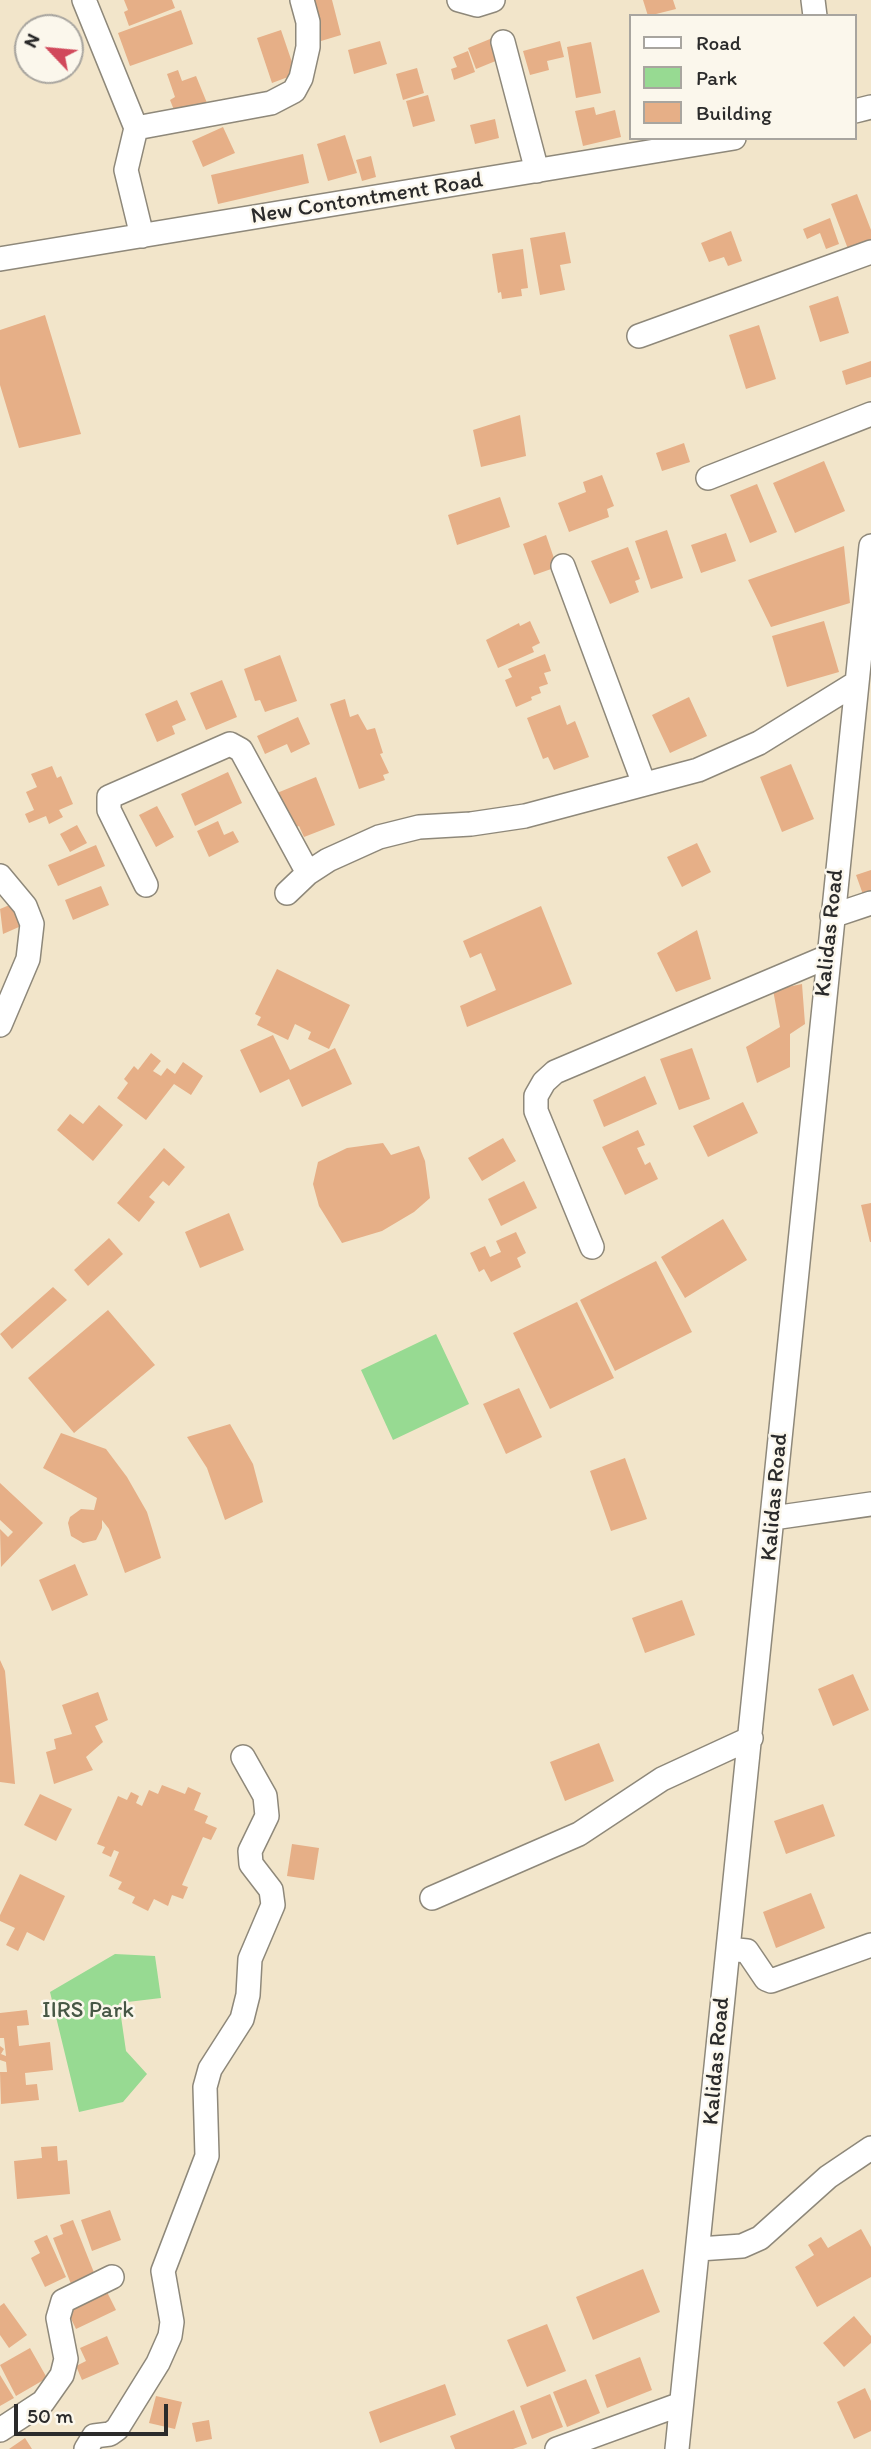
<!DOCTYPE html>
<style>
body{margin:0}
#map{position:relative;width:871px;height:2449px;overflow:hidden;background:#f2e5ca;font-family:Itim,sans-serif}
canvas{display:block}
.legend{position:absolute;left:629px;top:14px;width:228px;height:126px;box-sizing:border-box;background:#fbf7ec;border:2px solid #a8a59f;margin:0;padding:9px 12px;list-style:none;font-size:21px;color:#2b2b2b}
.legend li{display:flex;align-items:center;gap:14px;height:35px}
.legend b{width:35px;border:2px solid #a8a59f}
.north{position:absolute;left:14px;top:14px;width:70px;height:70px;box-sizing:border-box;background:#fbf7ec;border:2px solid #a8a59f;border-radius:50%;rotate:296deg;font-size:19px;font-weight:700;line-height:28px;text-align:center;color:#2b2b2b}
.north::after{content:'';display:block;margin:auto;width:24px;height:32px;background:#d1495b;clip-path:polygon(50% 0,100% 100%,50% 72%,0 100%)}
.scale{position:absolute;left:14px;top:2404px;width:154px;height:32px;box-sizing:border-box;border:4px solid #2b2b2b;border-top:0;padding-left:9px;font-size:21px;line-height:24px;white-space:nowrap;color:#2b2b2b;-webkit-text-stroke:5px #fbf7ec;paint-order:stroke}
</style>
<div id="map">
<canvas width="871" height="2449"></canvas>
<ul class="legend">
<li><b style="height:9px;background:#fff"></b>Road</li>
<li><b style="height:19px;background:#97da92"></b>Park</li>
<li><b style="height:19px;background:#e6af87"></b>Building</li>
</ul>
<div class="north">N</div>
<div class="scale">50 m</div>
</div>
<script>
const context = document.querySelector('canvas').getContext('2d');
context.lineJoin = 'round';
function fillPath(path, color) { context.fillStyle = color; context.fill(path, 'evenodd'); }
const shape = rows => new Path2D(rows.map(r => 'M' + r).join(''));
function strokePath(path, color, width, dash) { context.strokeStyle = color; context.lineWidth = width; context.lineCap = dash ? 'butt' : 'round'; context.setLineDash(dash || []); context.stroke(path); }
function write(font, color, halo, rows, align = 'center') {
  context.font = font + ' Itim,sans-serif'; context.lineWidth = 5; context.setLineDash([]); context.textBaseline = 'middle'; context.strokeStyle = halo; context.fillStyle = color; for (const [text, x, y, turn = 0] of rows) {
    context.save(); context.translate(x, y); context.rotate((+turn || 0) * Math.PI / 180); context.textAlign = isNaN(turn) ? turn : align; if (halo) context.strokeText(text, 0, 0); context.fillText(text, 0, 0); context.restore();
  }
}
fillPath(shape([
 [436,1334,469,1404,393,1440,361,1370],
 [115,1954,155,1956,161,1998,119,2003,126,2051,147,2074,123,2102,79,2112,50,1992]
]), '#97da92');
fillPath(shape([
 [124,0,172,0,175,8,129,26,124,12,128,10],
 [311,0,332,0,341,35,321,41],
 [643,0,673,0,676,9,648,16],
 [181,10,193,44,130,66,118,33],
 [281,30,296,74,272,83,257,38],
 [495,37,503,58,476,69,468,48],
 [380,41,387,64,354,74,348,50],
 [560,41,564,57,547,61,549,70,530,75,523,51],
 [591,42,601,93,576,98,567,47],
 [468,51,475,72,454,80,451,69,457,67,453,57],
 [417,68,424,93,403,100,396,74],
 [178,70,182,81,196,76,207,103,176,115,170,100,175,97,167,74],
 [428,95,435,121,413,127,406,101],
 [594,107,596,115,615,110,621,137,583,146,575,111],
 [495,119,499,138,475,144,470,125],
 [223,127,235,153,203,167,192,141],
 [345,135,357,173,328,181,317,144],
 [303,154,309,183,218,204,211,175],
 [371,156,376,177,362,181,356,160],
 [857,194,871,230,871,241,848,249,831,204],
 [830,218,839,244,826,249,820,233,807,239,803,229],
 [731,231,742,261,728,266,724,257,709,262,701,243],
 [565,232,571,263,560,265,565,290,540,295,530,238],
 [523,249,528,288,521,289,522,296,502,299,501,292,498,293,492,254],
 [838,296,849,333,820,342,809,306],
 [45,315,81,434,19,448,0,385,0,330],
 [759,325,776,379,746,389,729,335],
 [871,361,871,377,846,385,842,371],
 [520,415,526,456,481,467,473,430],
 [684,443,690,462,662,471,656,453],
 [824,461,845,511,795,533,773,483],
 [602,475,614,506,607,509,609,517,569,532,558,503,586,492,583,482],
 [757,484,777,532,750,543,730,495],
 [500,497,510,527,457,545,448,515],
 [667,530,683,578,651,589,635,541],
 [726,533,736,561,701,573,691,545],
 [546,535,557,567,534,575,523,544],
 [844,546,850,603,771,627,748,580],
 [628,547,640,579,635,581,639,592,610,604,591,561],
 [530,621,540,643,532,647,534,652,498,668,486,640,519,623,520,626],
 [824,621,839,672,787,687,772,636],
 [545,654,551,671,544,673,548,684,539,687,541,693,531,697,532,700,516,707,505,680,512,677,508,669],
 [280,655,297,701,265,712,260,700,255,701,244,669],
 [222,680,237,717,206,730,190,693],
 [689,697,707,736,670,753,652,715],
 [345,699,350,717,358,714,367,730,375,728,383,753,380,754,389,773,383,775,385,780,359,789,330,704],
 [177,700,186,720,172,726,175,734,157,742,145,714],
 [560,705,567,725,575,721,589,757,554,770,548,757,543,759,527,718],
 [298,717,310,744,291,753,287,744,265,754,257,736],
 [791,764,814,819,782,832,760,777],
 [52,766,57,778,61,776,73,804,59,810,63,817,49,824,46,816,29,823,25,814,34,810,26,792,37,787,31,774],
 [228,772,242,803,195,826,181,794],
 [316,777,335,825,304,837,299,826,291,829,277,793],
 [157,806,174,837,156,847,139,815],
 [218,821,224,835,233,831,239,842,209,857,197,831],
 [77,825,87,843,70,852,60,834],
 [697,843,711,872,682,887,667,857],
 [96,845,105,866,58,886,48,865],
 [871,870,871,898,865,900,856,875],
 [101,886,109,905,73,920,65,900],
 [19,901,28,923,3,934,0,909],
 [541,906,572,984,467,1027,460,1006,496,990,481,953,470,958,463,941],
 [697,930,711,979,676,992,657,953],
 [277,969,350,1005,329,1049,308,1039,311,1032,295,1024,288,1040,257,1025,261,1017,255,1014],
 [802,984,805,1024,790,1034,790,1067,757,1083,746,1047,780,1027,773,990],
 [273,1035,290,1070,335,1048,352,1084,302,1107,289,1079,260,1093,240,1050],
 [692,1048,710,1099,679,1110,660,1059],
 [151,1053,161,1061,153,1071,161,1076,167,1068,175,1074,183,1062,203,1076,191,1095,174,1084,146,1120,117,1098,128,1083,124,1079,134,1066,138,1070],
 [645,1076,657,1104,604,1127,593,1100],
 [743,1102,758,1133,708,1157,693,1126],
 [99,1105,123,1125,93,1161,57,1130,70,1114,83,1124],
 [638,1130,645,1145,637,1148,645,1165,650,1162,658,1179,625,1195,602,1147],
 [503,1138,516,1161,482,1181,468,1158],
 [383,1143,391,1155,419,1146,425,1161,430,1198,414,1212,382,1231,342,1243,319,1206,313,1184,318,1162,347,1148],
 [164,1148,185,1167,169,1186,163,1181,149,1197,155,1202,139,1222,117,1203],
 [524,1181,537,1208,501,1226,488,1199],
 [871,1203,871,1242,870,1242,861,1205],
 [229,1213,244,1250,200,1268,185,1232],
 [723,1219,747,1260,685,1298,661,1257],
 [516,1232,526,1253,517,1258,521,1267,491,1282,484,1269,479,1272,470,1253,485,1246,490,1257,501,1252,496,1241],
 [109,1238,123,1254,88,1286,74,1270],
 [656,1261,692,1332,615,1371,580,1300],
 [53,1287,67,1300,12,1349,0,1334],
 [577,1302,614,1378,550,1409,513,1333],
 [108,1310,155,1365,74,1433,28,1378],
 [519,1388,542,1437,506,1454,483,1404],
 [230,1424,253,1464,263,1502,225,1520,207,1468,187,1437],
 [61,1433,106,1449,127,1477,147,1512,161,1558,125,1573,109,1529,102,1520,102,1528,96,1540,83,1543,71,1536,68,1523,70,1517,81,1509,94,1510,97,1498,43,1468],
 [625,1458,647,1519,611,1531,590,1471],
 [0,1483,43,1523,1,1567,0,1529,8,1537,13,1532,0,1520],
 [75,1564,88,1595,52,1611,39,1580],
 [682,1600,695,1635,645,1653,632,1618],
 [0,1660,5,1671,15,1784,0,1782],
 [853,1674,869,1710,833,1726,818,1689],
 [98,1692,108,1720,95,1726,103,1742,86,1757,93,1770,54,1784,46,1752,56,1749,54,1739,72,1734,62,1705],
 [599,1743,614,1781,565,1801,550,1762],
 [162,1785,185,1794,188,1787,201,1793,194,1810,208,1816,205,1823,217,1828,211,1840,203,1837,182,1885,188,1887,183,1899,172,1895,168,1906,154,1899,148,1911,132,1903,135,1897,118,1889,122,1882,109,1876,119,1852,114,1850,111,1857,102,1853,105,1847,97,1844,118,1796,127,1800,131,1792,139,1796,136,1803,142,1806,149,1790,158,1794],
 [40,1794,72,1809,56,1841,24,1825],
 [823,1804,835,1836,786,1854,774,1821],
 [292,1844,319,1848,314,1880,287,1876],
 [20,1874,65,1896,44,1941,27,1932,18,1951,6,1945,15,1928,0,1921,0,1915],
 [811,1893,825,1928,776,1948,763,1912],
 [27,2010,29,2025,17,2026,19,2046,50,2042,53,2070,25,2073,26,2085,37,2084,39,2100,1,2104,0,2072,7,2072,6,2062,0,2060,0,2046,4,2049,1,2054,6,2056,4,2038,0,2038,0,2013],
 [57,2146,58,2161,67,2160,70,2194,17,2199,14,2161,42,2158,41,2147],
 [110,2210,121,2240,92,2251,81,2220],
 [73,2220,95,2275,71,2284,53,2238,63,2234,60,2225],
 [861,2229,871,2247,871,2277,817,2307,795,2267,814,2255,808,2245,821,2237,828,2248],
 [47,2235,66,2277,45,2287,31,2258,40,2253,34,2241],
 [643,2269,660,2312,593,2340,576,2297],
 [105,2288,116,2310,76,2329,66,2308],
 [4,2303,27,2335,9,2348,0,2335,0,2306],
 [854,2316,871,2336,871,2343,844,2367,823,2343],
 [547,2324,566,2371,527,2387,507,2340],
 [107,2336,119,2364,82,2380,76,2366,86,2361,80,2348],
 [30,2348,47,2378,16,2396,0,2365],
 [640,2357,652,2390,607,2408,595,2375],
 [0,2375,14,2398,0,2406],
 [586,2379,600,2413,567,2427,553,2392],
 [445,2384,456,2415,380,2443,369,2412],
 [865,2388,871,2401,871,2431,854,2439,837,2402],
 [550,2394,563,2427,532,2439,520,2406],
 [156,2396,182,2402,175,2429,149,2423],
 [514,2410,527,2444,513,2449,455,2449,450,2436],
 [209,2420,212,2439,196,2442,192,2423],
 [25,2438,32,2449,9,2449]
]), '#e6af87');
const minor = shape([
 [84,0,136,128,126,170,142,236],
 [459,0,477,5,493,0],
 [813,0,815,16],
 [503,42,537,171],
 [855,111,871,107],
 [136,128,271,103,294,91,301,78,308,47,308,22,302,0],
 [0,259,734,138],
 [639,336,871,252],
 [708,478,871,414],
 [563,566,644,784],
 [0,876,25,906,32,924,28,959,0,1025],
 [146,885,109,810,109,797,230,744,241,750,308,873],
 [287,893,308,873,328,860,379,837,419,827,471,824,525,816,698,770,759,743,856,683],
 [832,916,871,903],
 [592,1247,536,1111,536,1096,544,1082,555,1072,827,957],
 [773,1518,871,1504],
 [432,1898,579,1834,662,1779,751,1738],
 [728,1949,747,1951,766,1979,771,1981,871,1945],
 [699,2249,742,2246,760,2238,828,2177,871,2148],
 [0,2430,43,2402,62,2375,66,2359,58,2318,63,2301,112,2277],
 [86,2449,94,2436,110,2434,117,2429,158,2363,170,2336,172,2322,163,2271,207,2156,205,2087,210,2069,242,2019,248,1995,250,1959,273,1905,271,1890,251,1864,250,1851,267,1816,265,1796,243,1757],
 [557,2449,681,2404],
 [677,2449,871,546]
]);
strokePath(minor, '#8e887a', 26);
strokePath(minor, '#fff', 23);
write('23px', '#2b2b2b', '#fbf7ec', [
 ["New Contontment Road",367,199,-9],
 ["Kalidas Road",830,933,-84],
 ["Kalidas Road",775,1497,-85],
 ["Kalidas Road",717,2061,-85]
]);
write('23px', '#465745', '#fbf7ec', [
 ["IIRS Park",88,2011]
]);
</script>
